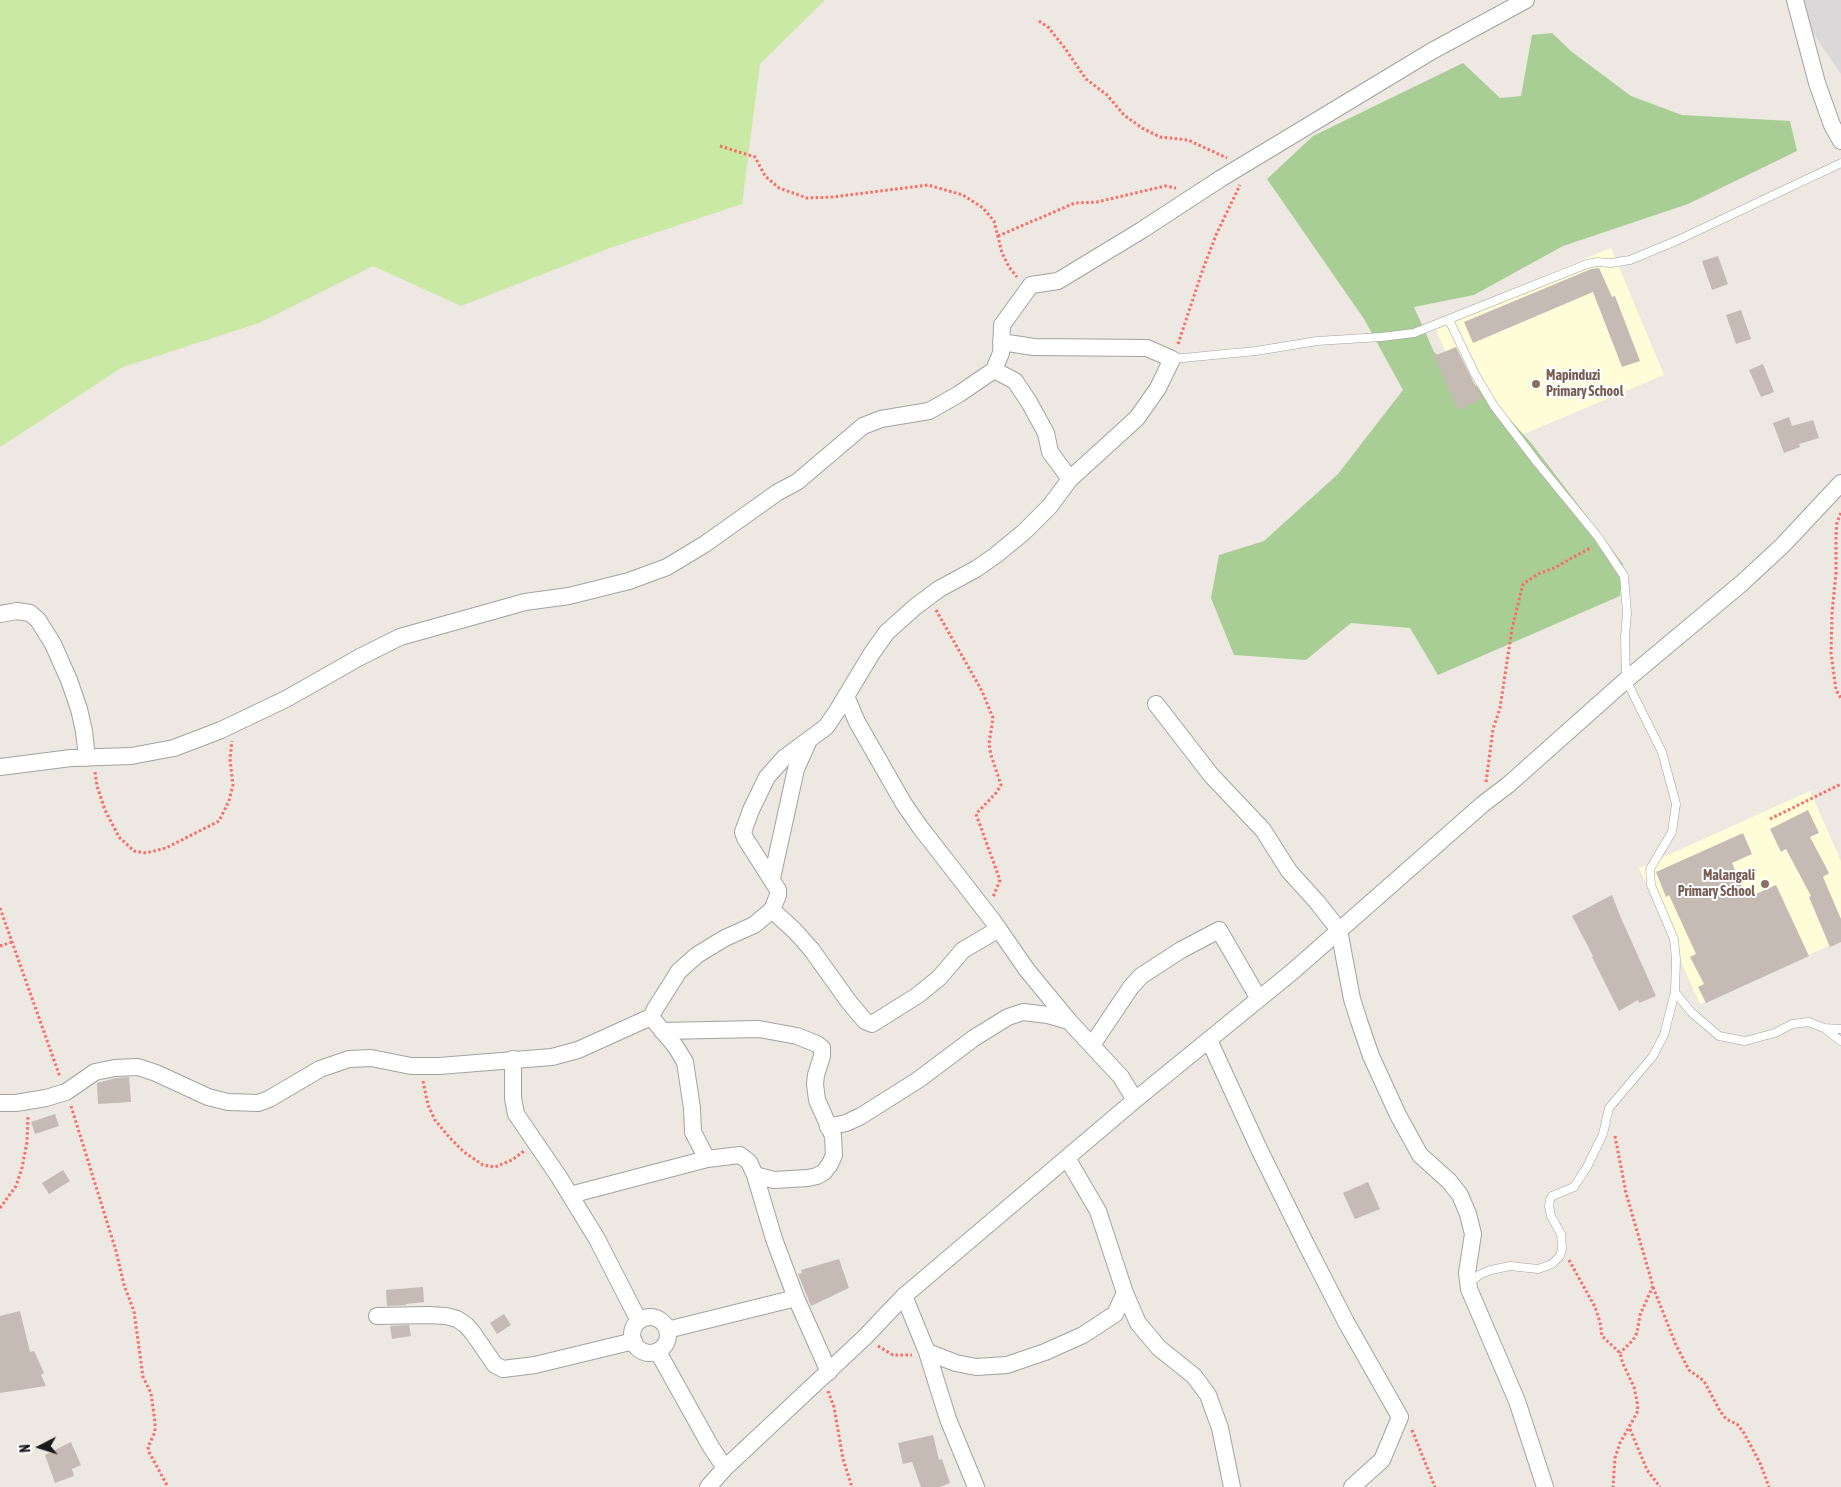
<!DOCTYPE html>
<style>
body{margin:0}
#map{position:relative;width:1841px;height:1487px;overflow:hidden;background:#ede8e1;font-family:"Asap Condensed",sans-serif}
canvas{display:block}
.north{position:absolute;left:15px;top:1422px;width:50px;height:50px;-webkit-text-stroke:4px #fff;paint-order:stroke;rotate:265deg;font-size:14px;font-weight:700;line-height:20px;text-align:center;color:#1b1b1b}
.north::after{content:'';display:block;margin:auto;width:18px;height:22px;background:#1b1b1b;clip-path:polygon(50% 0,100% 100%,50% 72%,0 100%)}
</style>
<div id="map">
<canvas width="1841" height="1487"></canvas>
<div class="north">N</div>
</div>
<script>
const context = document.querySelector('canvas').getContext('2d');
context.lineJoin = 'round';
function fillPath(path, color) { context.fillStyle = color; context.fill(path, 'evenodd'); }
const shape = rows => new Path2D(rows.map(r => 'M' + r).join(''));
function strokePath(path, color, width, dash) { context.strokeStyle = color; context.lineWidth = width; context.lineCap = dash ? 'butt' : 'round'; context.setLineDash(dash || []); context.stroke(path); }
function write(font, color, halo, rows, align = 'center') {
  context.font = font + ' "Asap Condensed",sans-serif'; context.lineWidth = 4; context.setLineDash([]); context.textBaseline = 'middle'; context.strokeStyle = halo; context.fillStyle = color; for (const [text, x, y, turn = 0] of rows) {
    context.save(); context.translate(x, y); context.rotate((+turn || 0) * Math.PI / 180); context.textAlign = isNaN(turn) ? turn : align; if (halo) context.strokeText(text, 0, 0); context.fillText(text, 0, 0); context.restore();
  }
}
fillPath(shape([
 [1790,0,1841,0,1841,74]
]), '#dad8d8');
fillPath(shape([
 [1611,248,1664,375,1486,450,1433,322],
 [1810,791,1841,861,1841,940,1700,1004,1639,868]
]), '#fffdd8');
fillPath(shape([
 [0,0,825,0,760,64,742,204,610,248,461,306,373,266,259,323,123,367,0,447]
]), '#cae9a5');
fillPath(shape([
 [1552,33,1572,52,1631,96,1682,115,1790,121,1797,151,1688,204,1563,246,1474,295,1414,307,1434,352,1489,396,1532,444,1623,564,1620,596,1438,675,1410,628,1351,623,1306,660,1234,655,1211,598,1219,555,1264,541,1338,474,1403,390,1364,319,1267,179,1313,136,1463,63,1500,98,1521,96,1532,35]
]), '#a8cd95');
fillPath(shape([
 [1718,256,1728,284,1712,290,1702,261],
 [1599,268,1612,297,1615,296,1640,361,1622,367,1593,292,1473,343,1464,322,1591,269],
 [1741,310,1751,339,1736,344,1726,315],
 [1456,347,1482,399,1458,410,1434,356],
 [1763,364,1774,392,1761,397,1749,370],
 [1789,417,1792,426,1813,420,1819,438,1799,444,1800,447,1784,453,1773,423],
 [1808,810,1819,833,1810,837,1829,873,1823,877,1841,919,1841,942,1830,947,1809,897,1811,896,1786,849,1781,852,1770,829],
 [1743,833,1752,854,1732,863,1747,898,1776,885,1809,956,1706,1003,1698,987,1704,984,1690,957,1696,954,1669,895,1666,897,1656,872],
 [1612,895,1621,918,1656,996,1639,1003,1638,1000,1619,1011,1592,957,1593,956,1572,916],
 [129,1077,131,1102,98,1104,97,1083,116,1078],
 [55,1114,59,1126,35,1134,31,1122],
 [63,1170,70,1181,49,1194,42,1183],
 [1368,1182,1380,1209,1355,1219,1343,1193],
 [839,1259,849,1288,811,1306,798,1274,802,1273,801,1270],
 [423,1287,424,1302,406,1304,406,1305,387,1306,386,1290],
 [20,1311,30,1352,34,1351,44,1373,41,1375,46,1386,0,1393,0,1316],
 [504,1314,511,1325,497,1334,490,1323],
 [409,1325,411,1336,392,1339,390,1326],
 [933,1435,939,1460,942,1459,950,1483,940,1487,921,1487,912,1462,903,1464,898,1443],
 [71,1442,81,1465,72,1469,74,1476,55,1483,45,1455]
]), '#c5bab4');
const service = shape([
 [1449,320,1475,374,1494,406,1536,461,1598,537,1624,576,1627,613,1625,636,1626,680,1662,752,1676,804,1672,832,1650,869,1651,885,1674,939,1676,959,1675,992,1664,1035,1653,1056,1609,1108,1603,1134,1587,1167,1574,1187,1552,1196,1550,1200,1549,1206,1551,1216,1561,1234,1562,1249,1560,1256,1552,1264,1538,1269,1510,1266,1491,1270,1479,1275,1471,1282,1470,1285],
 [1172,359,1256,351,1317,341,1381,337,1414,333,1587,264,1597,262,1611,263,1630,260,1676,241,1841,163],
 [1675,992,1691,1012,1719,1036,1745,1041,1775,1033,1792,1024,1809,1022,1824,1028,1841,1041],
 [1824,1028,1841,1029]
]);
const minor = shape([
 [1795,0,1817,83,1832,125,1841,141],
 [994,370,1015,381,1029,402,1046,433,1050,452,1070,479],
 [0,614,17,611,30,613,38,620,53,644,69,680,79,709,84,731,87,758],
 [846,696,857,722,904,804,920,827,993,921,1027,970,1069,1021,1121,1077,1135,1100],
 [1156,704,1211,775,1263,830,1289,871,1317,902,1339,930,1352,999,1359,1021,1371,1056,1398,1115,1420,1155,1449,1181,1460,1195,1468,1214,1473,1234,1467,1273,1469,1289,1517,1401,1545,1487],
 [0,767,71,758,131,756,174,748,221,730,286,699,360,657,400,637,525,602,569,596,629,581,667,567,705,544,778,492,797,482,863,426,881,419,929,411,959,394,994,370,1001,353,1002,325,1031,285,1058,281,1142,230,1220,179,1432,51,1526,0],
 [772,878,796,769,809,740],
 [772,910,795,931,811,949,849,1002,865,1021,872,1024,918,995,939,978,963,950,999,929],
 [662,1031,759,1029,797,1036,817,1044,822,1048,822,1056,816,1075,815,1084,817,1100,833,1136,834,1155,830,1164,824,1172,817,1176,808,1178,774,1180,755,1175],
 [1209,1040,1259,1149,1306,1244,1346,1322,1400,1417,1382,1460,1352,1487],
 [1092,1045,1131,987,1141,976,1181,950,1219,930,1259,999],
 [513,1059,513,1098,516,1114,559,1177,597,1239,639,1321],
 [0,1103,16,1103,46,1098,66,1092,95,1072,115,1068,138,1067,156,1073,208,1097,228,1102,258,1103,269,1099,320,1069,349,1059,371,1058,411,1066,439,1066,552,1057,578,1050,651,1017],
 [828,1127,846,1123,861,1116,918,1080,974,1038,1008,1017,1023,1012,1048,1015,1069,1021],
 [1067,1158,1098,1211,1125,1293,1138,1323,1159,1348,1194,1376,1208,1395,1220,1428,1232,1487],
 [570,1195,707,1159],
 [904,1296,927,1352,948,1419,976,1487],
 [377,1316,428,1315,446,1316,457,1319,466,1325,473,1333,495,1365,503,1369,535,1365,634,1341],
 '632 1335a18 18 0 1 1 36 0a18 18 0 1 1-36 0Z',
 [667,1330,796,1298],
 [658,1352,711,1447,725,1468],
 [927,1352,956,1363,976,1367,1007,1365,1045,1352,1083,1335,1115,1314,1125,1293],
 [829,1372,796,1298,774,1239,755,1175,749,1162,740,1155,707,1159,693,1132,692,1108,685,1062,676,1047,651,1017,655,1009,679,971,697,955,725,938,754,925,772,910,778,895,778,890,745,838,743,832,751,810,767,777,784,758,826,727,837,711,872,653,887,632,915,607,939,589,976,569,996,555,1024,532,1050,506,1070,479,1137,418,1158,388,1172,359,1147,348,1034,347,1001,342],
 [708,1487,725,1468,865,1337,904,1296,1135,1100,1292,972,1483,804,1508,785,1626,680,1742,583,1783,545,1841,483]
]);
strokePath(service, '#a2a2a2', 9);
strokePath(minor, '#a2a2a2', 18);
strokePath(shape([
 [1039,21,1048,27,1064,47,1086,79,1107,95,1124,115,1142,128,1160,137,1188,140,1227,158],
 [720,146,755,157,765,176,779,188,807,198,833,197,928,185,963,195,983,208,994,221,1002,253,1009,267,1017,277],
 [998,236,1075,203,1097,202,1165,186,1176,188],
 [1178,344,1203,269,1216,235,1240,185],
 [1841,513,1837,522,1836,536,1836,573,1832,613,1831,653,1836,690,1841,698],
 [936,610,982,691,993,718,989,744,991,755,1001,785,996,793,976,814,1000,880,993,897],
 [95,772,97,786,105,810,119,837,134,851,146,853,166,848,219,821,229,801,233,785,230,759,232,741],
 [1486,782,1493,729,1500,708,1512,629,1523,584,1538,574,1554,568,1592,547],
 [1770,819,1841,784],
 [0,908,60,1077],
 [0,946,12,942],
 [423,1081,428,1105,435,1120,449,1137,464,1152,483,1165,495,1167,512,1160,524,1151],
 [71,1106,116,1251,124,1285,134,1311,143,1377,151,1393,155,1422,155,1432,148,1447,149,1452,168,1487],
 [1615,1136,1626,1193,1653,1286,1640,1315,1637,1333,1633,1340,1620,1353],
 [0,1208,16,1186,22,1168,27,1142,28,1116],
 [1569,1260,1595,1307,1600,1322,1602,1336,1620,1353,1623,1364,1634,1387,1637,1401,1638,1411,1620,1443,1615,1458,1613,1487],
 [1653,1287,1676,1345,1689,1370,1704,1381,1720,1411,1726,1419,1737,1424,1744,1433,1760,1463,1769,1487],
 [878,1346,893,1355,912,1355],
 [828,1391,834,1407,843,1459,852,1487],
 [1630,1429,1647,1470,1660,1487],
 [1412,1430,1435,1487]
]), '#fa6c65', 3, [2.5, 2.5]);
strokePath(service, '#fff', 8);
strokePath(minor, '#fff', 16);
for (const [x, y, r, color] of [
 [1536,384,5,"#8d6e63"],
 [1765,884,5,"#8d6e63"]
]) { const dot = new Path2D(); dot.arc(x, y, r, 0, 2 * Math.PI); context.fillStyle = color; context.fill(dot); strokePath(dot, '#fff', 2); }
write('bold 14px', '#785e54', '#fff', [
 ["Mapinduzi",1546,376],
 ["Primary School",1546,392],
 ["Malangali",1755,876,"right"],
 ["Primary School",1755,892,"right"]
], 'left');
</script>
